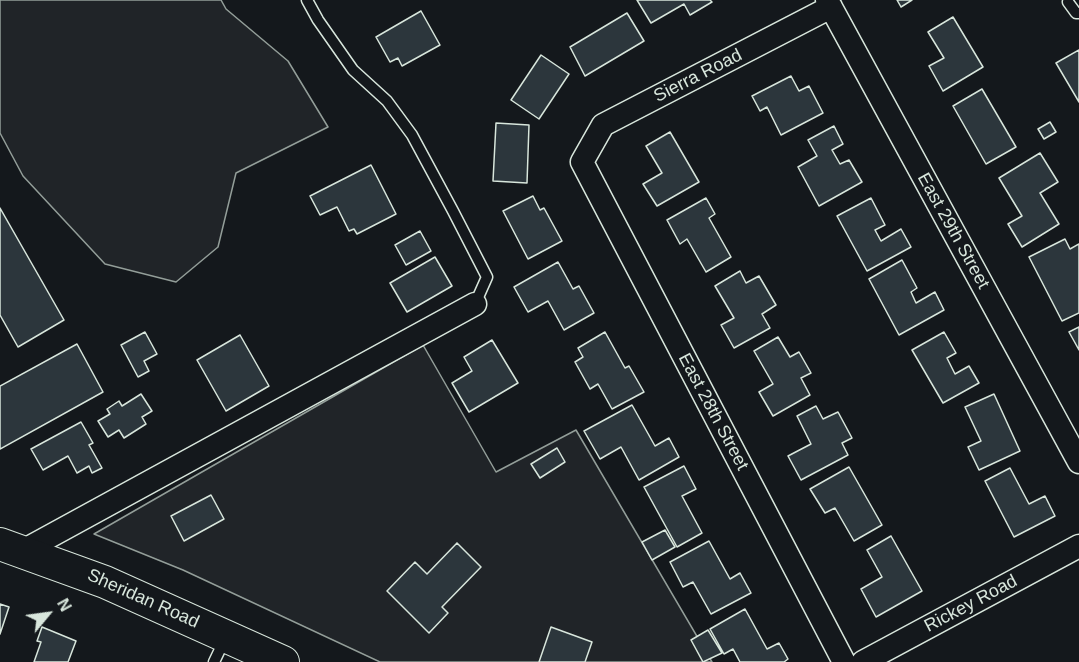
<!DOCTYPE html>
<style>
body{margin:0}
#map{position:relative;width:1079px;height:662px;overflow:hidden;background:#14181c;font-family:Arial,sans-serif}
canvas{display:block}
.north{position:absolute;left:18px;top:584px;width:60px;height:60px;-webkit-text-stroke:4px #14181c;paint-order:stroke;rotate:61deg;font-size:16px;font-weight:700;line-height:24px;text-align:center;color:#d8e6dc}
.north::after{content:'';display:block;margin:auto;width:21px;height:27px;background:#d8e6dc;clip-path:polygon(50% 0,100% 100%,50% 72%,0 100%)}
</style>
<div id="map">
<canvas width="1079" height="662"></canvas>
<div class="north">N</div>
</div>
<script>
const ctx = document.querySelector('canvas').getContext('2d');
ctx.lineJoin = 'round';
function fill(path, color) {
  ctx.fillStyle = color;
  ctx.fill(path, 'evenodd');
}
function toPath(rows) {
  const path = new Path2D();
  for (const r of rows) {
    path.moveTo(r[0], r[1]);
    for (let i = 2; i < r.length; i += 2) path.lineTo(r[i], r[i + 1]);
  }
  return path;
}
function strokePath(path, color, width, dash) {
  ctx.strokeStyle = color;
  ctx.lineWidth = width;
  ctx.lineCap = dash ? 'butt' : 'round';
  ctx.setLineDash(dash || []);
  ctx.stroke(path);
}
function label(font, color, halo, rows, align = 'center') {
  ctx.font = font + ' Arial,sans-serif';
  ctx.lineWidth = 4.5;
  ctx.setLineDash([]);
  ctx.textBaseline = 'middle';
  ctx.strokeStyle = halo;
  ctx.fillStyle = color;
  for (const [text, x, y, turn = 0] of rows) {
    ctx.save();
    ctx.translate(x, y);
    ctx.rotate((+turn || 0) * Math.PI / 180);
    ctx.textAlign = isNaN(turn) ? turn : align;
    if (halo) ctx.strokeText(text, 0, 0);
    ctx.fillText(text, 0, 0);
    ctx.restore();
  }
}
const green = toPath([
 [0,0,221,0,226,9,288,61,328,127,236,173,218,247,176,282,105,264,23,176,0,133,0,0],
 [423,345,496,472,576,430,712,662,380,662,183,570,94,534,423,345]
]);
const building = toPath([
 [637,0,710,0,712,2,690,15,684,4,651,23,637,0],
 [897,0,912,0,901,7,897,0],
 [421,11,440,45,402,66,398,58,390,62,376,37,421,11],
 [627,13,644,41,585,76,570,47,627,13],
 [953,17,983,67,943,91,929,66,944,58,928,32,953,17],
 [1079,50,1079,102,1056,63,1079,50],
 [541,55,569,74,539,119,511,100,541,55],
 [791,76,799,91,809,86,823,113,781,135,767,107,760,111,752,96,791,76],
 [982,89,1016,147,986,164,953,106,982,89],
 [1050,122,1056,132,1044,139,1038,129,1050,122],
 [496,123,529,125,527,183,493,181,496,123],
 [834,126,843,144,832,150,840,164,849,160,862,182,819,206,798,167,817,156,808,140,834,126],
 [670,132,699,182,657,206,643,184,662,173,646,146,670,132],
 [1040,153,1058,182,1040,193,1059,224,1022,247,1008,224,1022,216,999,178,1040,153],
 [371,165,396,214,357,234,354,229,349,231,337,207,320,215,310,196,371,165],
 [533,196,540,210,544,208,562,241,528,259,503,211,533,196],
 [706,198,715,214,709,218,731,257,706,272,687,239,680,244,667,220,706,198],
 [871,198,885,225,875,230,881,241,901,229,911,247,867,271,837,216,871,198],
 [0,208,64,320,18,347,0,315,0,208],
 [420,231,431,251,406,265,395,245,420,231],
 [1065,239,1070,249,1079,244,1079,313,1062,321,1029,257,1065,239],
 [435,257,452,286,407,312,390,283,435,257],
 [902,260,917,288,911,292,916,303,935,292,944,310,899,335,869,279,902,260],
 [558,262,573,289,579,286,594,313,564,330,548,301,528,312,514,287,558,262],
 [740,271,746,283,759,276,776,305,762,314,770,328,734,348,721,325,734,318,715,286,740,271],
 [1079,327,1079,350,1069,332,1079,327],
 [145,332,157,354,144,361,149,371,138,377,121,345,145,332],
 [605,332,625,368,629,366,644,392,612,409,598,384,590,389,575,362,583,357,578,348,605,332],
 [944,332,956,353,947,358,955,374,969,366,979,383,943,403,912,350,944,332],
 [240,335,269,386,226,411,197,360,240,335],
 [778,337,790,357,799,352,811,373,801,378,810,395,773,416,759,392,773,384,754,351,778,337],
 [492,340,518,383,469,412,452,383,472,371,464,357,492,340],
 [77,344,103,392,0,449,0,386,77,344],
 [141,394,152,411,142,417,146,424,124,438,119,430,108,437,98,421,110,414,107,409,119,401,122,406,141,394],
 [994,394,1020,451,979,470,968,447,981,441,965,407,994,394],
 [632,405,655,446,669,438,679,457,639,480,621,447,600,459,584,431,632,405],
 [816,406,823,419,838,412,852,438,842,443,848,455,801,480,788,456,811,444,797,416,816,406],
 [81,422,93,443,89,445,102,468,92,473,89,466,77,473,68,456,43,470,31,449,81,422],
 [557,448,565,462,540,478,531,464,557,448],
 [684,466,696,489,682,496,702,533,677,547,644,487,684,466],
 [849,467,882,525,854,541,835,508,825,513,810,489,849,467],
 [1010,468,1029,504,1045,496,1055,516,1014,537,985,481,1010,468],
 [211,495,224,519,184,541,171,516,211,495],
 [665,530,675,547,652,560,642,542,665,530],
 [891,536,922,591,876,617,861,589,882,577,867,550,891,536],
 [709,541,730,579,740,573,751,593,711,614,693,582,683,587,670,562,709,541],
 [457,543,481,567,442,607,448,613,429,633,387,591,415,562,427,574,457,543],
 [0,604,9,607,0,634,0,604],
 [745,609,767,649,779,643,788,659,784,662,740,662,733,649,724,654,710,629,745,609],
 [42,627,76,641,68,662,34,662,41,642,37,641,42,627],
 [551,627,592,642,585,662,539,662,551,627],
 [708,630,722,653,703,662,691,640,708,630]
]);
const service = toPath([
 [307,0,318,20,353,70,387,101,412,135,453,211,487,277,475,304],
 [1068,2,1076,13,1079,13],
 [214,662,225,639]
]);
const minor = toPath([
 [827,0,1079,462],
 [831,7,603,125,582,162,844,662],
 [23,551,475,304],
 [863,662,1079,546]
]);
const secondary = toPath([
 [0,544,105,582,283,662]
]);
const streetNames = [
 ["Sierra Road",698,76,-27],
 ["East 29th Street",953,231,61],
 ["East 28th Street",713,412,62],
 ["Sheridan Road",143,599,24],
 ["Rickey Road",971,604,-28]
];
fill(green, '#202428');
strokePath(green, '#939e99', 1.5);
fill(building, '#2c363c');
strokePath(building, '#d8e6dc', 1.5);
strokePath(service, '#d8e6dc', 13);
strokePath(minor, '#d8e6dc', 25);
strokePath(secondary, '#d8e6dc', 34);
strokePath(service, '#14181c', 10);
strokePath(minor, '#14181c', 22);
strokePath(secondary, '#14181c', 32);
label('18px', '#d8e6dc', '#14181c', streetNames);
</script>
